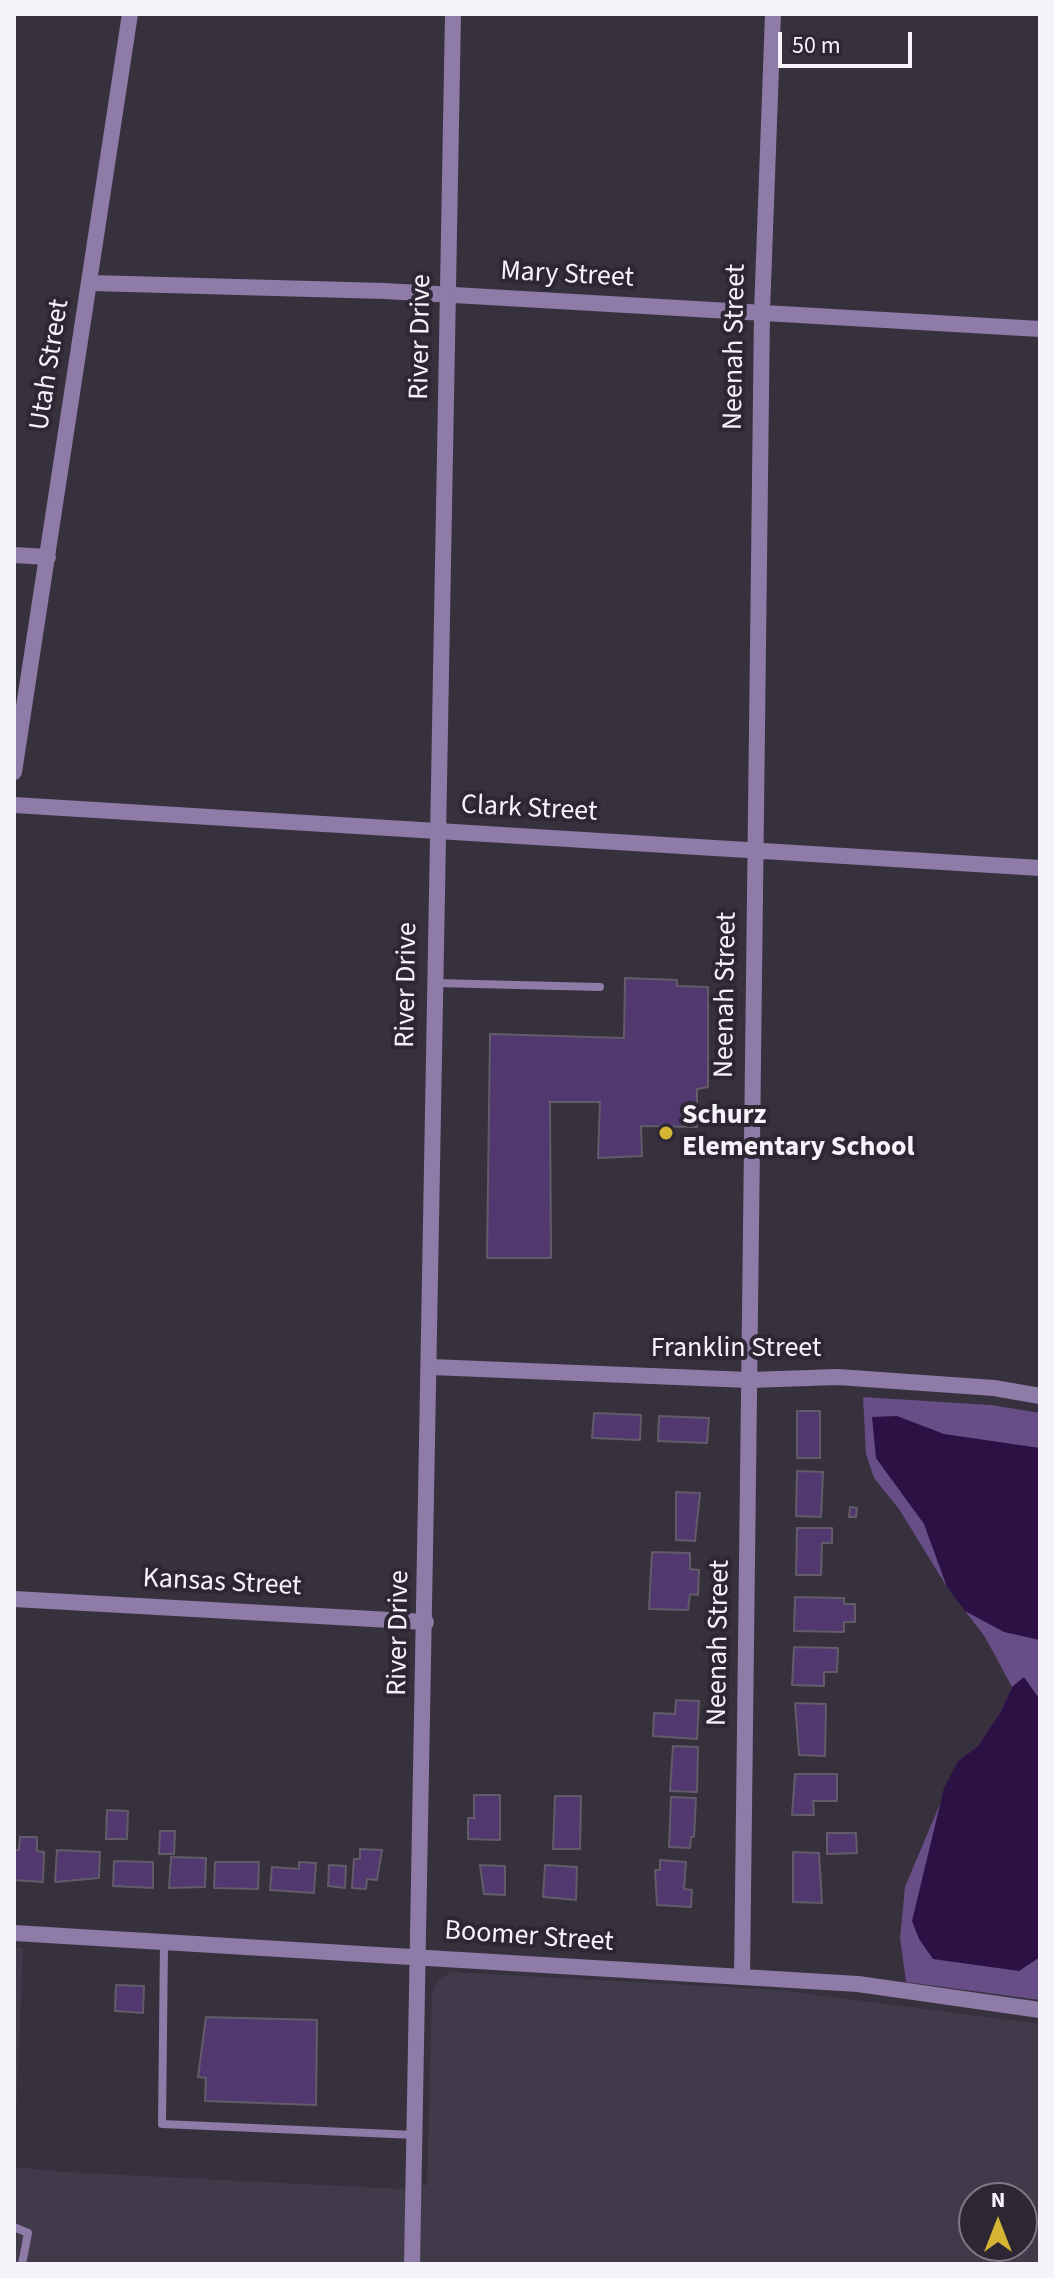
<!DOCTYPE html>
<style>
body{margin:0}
#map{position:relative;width:1054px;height:2278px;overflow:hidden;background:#36313d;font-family:"Source Sans 3",sans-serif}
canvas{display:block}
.frame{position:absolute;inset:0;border:16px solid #f6f3fa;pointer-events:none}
.north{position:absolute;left:958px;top:2182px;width:80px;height:80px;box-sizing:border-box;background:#2c2733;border:2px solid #7d7983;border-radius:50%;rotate:0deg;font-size:22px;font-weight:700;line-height:32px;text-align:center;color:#f6f3fa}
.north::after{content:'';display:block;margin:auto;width:28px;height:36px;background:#d6b534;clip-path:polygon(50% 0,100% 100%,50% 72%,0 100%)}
.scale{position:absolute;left:778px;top:32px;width:134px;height:36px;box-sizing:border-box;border:4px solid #f6f3fa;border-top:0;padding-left:10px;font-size:24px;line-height:28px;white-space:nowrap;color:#f6f3fa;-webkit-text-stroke:6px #2c2733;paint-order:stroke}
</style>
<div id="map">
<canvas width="1054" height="2278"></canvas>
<div class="frame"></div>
<div class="north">N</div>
<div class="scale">50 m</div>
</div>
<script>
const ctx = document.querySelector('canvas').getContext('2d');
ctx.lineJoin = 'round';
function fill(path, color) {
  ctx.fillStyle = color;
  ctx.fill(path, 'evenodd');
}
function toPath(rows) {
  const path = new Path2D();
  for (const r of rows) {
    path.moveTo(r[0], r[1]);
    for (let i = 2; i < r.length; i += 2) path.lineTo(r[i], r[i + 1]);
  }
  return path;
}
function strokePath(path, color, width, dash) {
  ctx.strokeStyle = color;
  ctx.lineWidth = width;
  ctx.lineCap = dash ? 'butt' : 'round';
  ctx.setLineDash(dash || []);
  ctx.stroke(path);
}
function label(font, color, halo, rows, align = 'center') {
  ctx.font = font + ' "Source Sans 3",sans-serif';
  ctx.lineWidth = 8;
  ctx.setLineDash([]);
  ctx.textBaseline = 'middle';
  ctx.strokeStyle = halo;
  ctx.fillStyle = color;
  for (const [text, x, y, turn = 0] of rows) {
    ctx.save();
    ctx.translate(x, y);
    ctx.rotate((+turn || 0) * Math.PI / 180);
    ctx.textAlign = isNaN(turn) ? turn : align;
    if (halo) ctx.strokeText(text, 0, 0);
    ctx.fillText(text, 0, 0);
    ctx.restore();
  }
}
const built = toPath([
 [14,1947,23,1948,14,2167,65,2172,402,2189,427,2185,432,1995,438,1980,451,1972,778,1990,1040,2024,1040,2264,14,2264],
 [974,2198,1022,2198,1022,2246,974,2246]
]);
const green = toPath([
 [863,1397,991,1405,1040,1413,1040,2000,906,1982,900,1938,905,1887,958,1761,978,1746,1001,1711,1012,1687,985,1637,947,1587,899,1509,874,1478,866,1454]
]);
const water = toPath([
 [897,1416,944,1434,1040,1448,1040,1640,1004,1632,965,1611,947,1587,924,1524,876,1458,872,1417],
 [1024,1677,1040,1700,1040,1957,1019,1971,933,1959,919,1939,912,1921,944,1788,958,1761,978,1746,1001,1711,1012,1687]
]);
const building = toPath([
 [625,978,677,980,677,986,708,987,708,1087,697,1089,697,1127,641,1126,642,1156,598,1158,600,1102,550,1102,551,1258,487,1258,490,1034,624,1038,625,978],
 [797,1411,820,1411,820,1458,797,1458,797,1411],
 [594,1413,641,1415,640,1440,592,1438,594,1413],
 [659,1416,709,1418,707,1443,658,1441,659,1416],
 [797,1471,823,1472,821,1517,796,1516,797,1471],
 [676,1492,700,1493,695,1541,676,1540,676,1492],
 [850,1507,857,1508,856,1517,849,1517,850,1507],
 [797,1528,832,1528,832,1543,822,1543,821,1575,796,1575,797,1528],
 [652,1552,690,1553,690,1569,699,1570,698,1595,690,1594,688,1610,649,1609,652,1552],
 [795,1597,844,1598,844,1604,855,1604,855,1622,844,1622,844,1632,794,1631,795,1597],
 [794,1647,838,1648,837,1672,824,1672,824,1686,792,1685,794,1647],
 [676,1700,699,1701,697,1739,653,1736,654,1713,675,1714,676,1700],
 [795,1703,826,1704,825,1756,799,1755,795,1703],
 [673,1746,698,1747,697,1792,670,1791,673,1746],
 [795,1774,837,1774,837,1801,813,1801,814,1815,792,1815,795,1774],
 [474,1795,500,1795,500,1840,468,1839,468,1818,474,1818,474,1795],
 [555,1796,581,1796,580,1849,553,1849,555,1796],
 [671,1797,696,1798,694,1837,691,1837,690,1848,669,1847,671,1797],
 [107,1810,128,1811,127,1839,106,1839,107,1810],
 [160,1831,175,1831,174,1854,159,1854,160,1831],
 [827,1833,856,1833,857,1853,827,1854,827,1833],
 [20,1837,37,1837,37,1851,44,1852,43,1882,14,1880,14,1850,19,1850,20,1837],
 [360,1849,382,1850,377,1880,367,1879,366,1889,352,1888,354,1859,360,1859,360,1849],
 [57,1850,100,1852,99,1878,55,1882,57,1850],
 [793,1852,819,1853,822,1903,793,1902,793,1852],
 [171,1857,206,1858,205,1887,169,1888,171,1857],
 [660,1860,686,1862,684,1889,692,1890,691,1907,657,1905,655,1870,660,1870,660,1860],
 [114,1861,153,1862,153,1888,113,1886,114,1861],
 [215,1862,259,1862,258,1889,214,1888,215,1862],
 [299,1862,316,1863,314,1893,270,1890,272,1867,299,1869,299,1862],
 [329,1865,346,1866,345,1888,328,1886,329,1865],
 [480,1865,505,1866,505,1895,484,1894,480,1865],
 [545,1865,577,1867,576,1900,543,1897,545,1865],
 [116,1985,144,1986,143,2013,115,2011,116,1985],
 [206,2017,317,2020,316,2105,205,2101,206,2078,198,2077,206,2017]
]);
const service = toPath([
 [435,983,600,987],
 [164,1942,162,2124,415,2135],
 [14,2227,28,2233,22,2264]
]);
const minor = toPath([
 [91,283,385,291,1040,329],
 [14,555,48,557],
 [14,772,130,14],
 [14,805,1040,868],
 [431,1367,749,1380,838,1377,994,1388,1040,1396],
 [14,1599,426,1622],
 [742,1977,762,312,773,14]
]);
const tertiary = toPath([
 [14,1933,858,1984,1040,2010],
 [412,2264,453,14]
]);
const markers = [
 [666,1133,8,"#d6b534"]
];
const streetNames = [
 ["Mary Street",567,276,3],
 ["River Drive",422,337,-89],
 ["Neenah Street",736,347,-89],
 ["Utah Street",51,365,-81],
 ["Clark Street",529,810,3],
 ["River Drive",408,985,-89],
 ["Neenah Street",727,995,-89],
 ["Franklin Street",736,1350],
 ["Kansas Street",222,1584,3],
 ["River Drive",400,1633,-89],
 ["Neenah Street",720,1643,-89],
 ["Boomer Street",529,1938,4]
];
const poiNames = [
 ["Schurz",682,1117],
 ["Elementary School",682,1149]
];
fill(built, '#413a4b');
fill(green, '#674e86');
fill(water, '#2c1145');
fill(building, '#51386e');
strokePath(building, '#625c69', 2);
strokePath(service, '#8e7ba7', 8);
strokePath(minor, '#8e7ba7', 16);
strokePath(tertiary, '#8e7ba7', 16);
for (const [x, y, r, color] of markers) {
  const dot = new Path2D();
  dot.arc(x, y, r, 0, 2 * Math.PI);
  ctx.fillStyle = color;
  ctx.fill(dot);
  strokePath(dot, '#2c2733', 3);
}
label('28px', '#f6f3fa', '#2c2733', streetNames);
label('bold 28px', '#f6f3fa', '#2c2733', poiNames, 'left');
</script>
